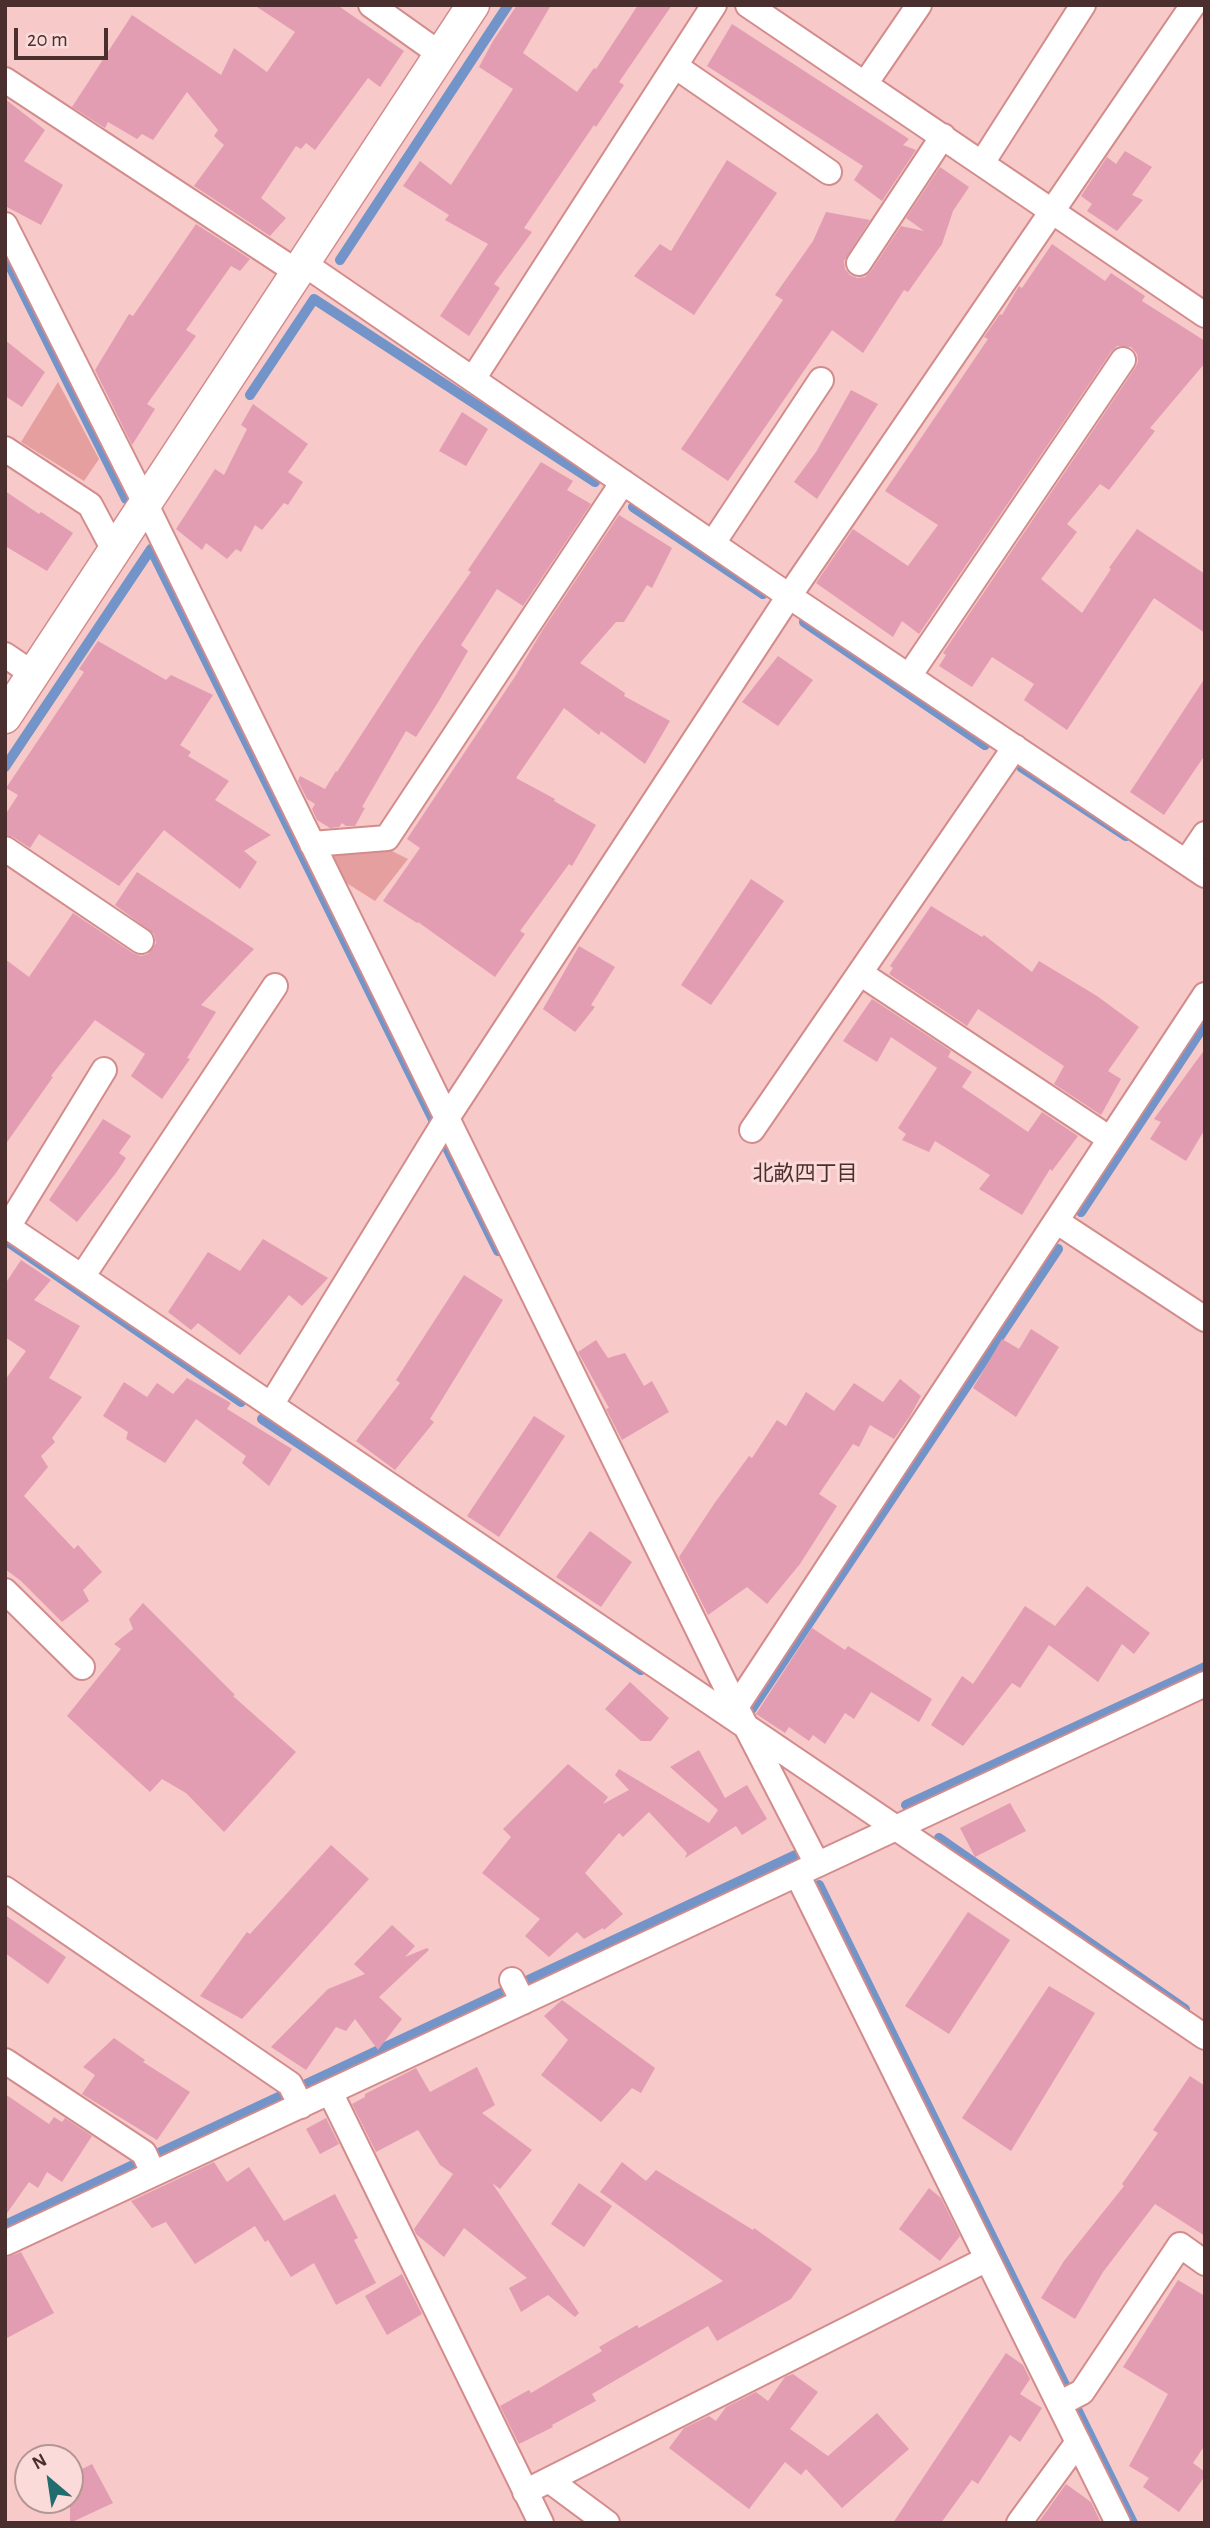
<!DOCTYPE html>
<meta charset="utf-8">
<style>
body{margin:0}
#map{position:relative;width:1210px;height:2528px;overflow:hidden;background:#f7c9c8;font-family:"Alegreya Sans",sans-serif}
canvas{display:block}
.frame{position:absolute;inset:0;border:7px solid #4b2e2e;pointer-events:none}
.north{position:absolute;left:14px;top:2444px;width:70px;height:70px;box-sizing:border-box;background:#fadbda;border:2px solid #b49695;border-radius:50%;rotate:331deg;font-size:19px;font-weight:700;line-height:28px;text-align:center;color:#4b2e2e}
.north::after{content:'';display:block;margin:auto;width:24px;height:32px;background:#206c6f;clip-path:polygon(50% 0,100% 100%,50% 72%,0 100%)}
.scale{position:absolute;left:14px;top:28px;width:94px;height:32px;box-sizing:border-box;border:4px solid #4b2e2e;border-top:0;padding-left:9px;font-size:21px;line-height:24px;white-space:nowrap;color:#4b2e2e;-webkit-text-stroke:5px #fadbda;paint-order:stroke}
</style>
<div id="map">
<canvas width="1210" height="2528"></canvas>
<div class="frame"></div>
<div class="north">N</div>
<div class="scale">20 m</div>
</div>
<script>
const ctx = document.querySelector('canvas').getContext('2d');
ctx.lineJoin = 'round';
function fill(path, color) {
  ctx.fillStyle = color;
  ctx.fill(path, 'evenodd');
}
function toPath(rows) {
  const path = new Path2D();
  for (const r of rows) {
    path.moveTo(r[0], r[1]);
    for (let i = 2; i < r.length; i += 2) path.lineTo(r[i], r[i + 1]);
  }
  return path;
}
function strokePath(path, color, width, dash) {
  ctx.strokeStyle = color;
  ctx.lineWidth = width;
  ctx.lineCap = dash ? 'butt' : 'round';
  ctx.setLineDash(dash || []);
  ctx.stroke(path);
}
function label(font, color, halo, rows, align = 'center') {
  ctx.font = font + ' "Alegreya Sans","Noto Sans JP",sans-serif';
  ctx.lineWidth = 6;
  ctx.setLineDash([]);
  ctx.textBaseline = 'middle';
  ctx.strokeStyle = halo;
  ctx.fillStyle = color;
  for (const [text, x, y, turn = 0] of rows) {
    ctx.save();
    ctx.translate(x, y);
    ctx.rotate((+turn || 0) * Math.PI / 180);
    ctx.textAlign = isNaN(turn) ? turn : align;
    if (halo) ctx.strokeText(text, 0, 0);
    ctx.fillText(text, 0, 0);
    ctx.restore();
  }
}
const green = toPath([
 [58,382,99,459,84,481,21,442],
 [382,846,408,859,375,901,337,877,330,855]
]);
const stream = toPath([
 [5,256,126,499],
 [340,260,508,5],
 [250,395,314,299,595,482],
 [633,507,763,594],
 [804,622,985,745],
 [5,767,151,549,498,1251],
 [1021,767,1126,836],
 [1081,1212,1205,1024],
 [5,1240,241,1402],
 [262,1419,641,1670],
 [749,1713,1058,1249],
 [906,1805,1205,1667],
 [939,1838,1185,2009],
 [819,1885,1133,2523],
 [5,2225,804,1851]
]);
const building = toPath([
 [254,5,337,5,404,51,380,87,368,78,315,150,306,143,301,149,296,146,261,198,286,218,270,236,194,186,224,145,214,136,218,130,187,92,153,140,142,134,137,139,108,122,105,128,72,107,132,15,221,75,234,48,267,72,295,32],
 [517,5,551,5,523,53,577,92,594,68,596,69,638,5,672,5,619,82,624,85,596,127,594,125,524,228,532,232,494,284,500,288,469,336,440,316,488,244,445,220,449,215,403,186,420,161,451,185,513,89,479,67,493,41],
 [732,24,909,139,903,145,916,150,882,201,854,180,863,166,707,66],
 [5,99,45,130,24,161,63,185,41,225,5,206],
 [1125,151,1152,167,1132,195,1143,200,1117,231,1087,211,1092,204,1081,196,1107,157,1116,164],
 [727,160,777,193,694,315,634,276,660,244,671,251],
 [940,167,969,187,953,211,942,244,908,292,904,290,863,353,832,330,728,481,681,449,783,300,775,295,813,241,826,212,870,220,844,261,845,269,850,275,857,278,865,277,871,271,901,226,924,231,906,218],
 [196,224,250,259,240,271,231,266,186,330,196,336,147,404,155,409,132,445,95,370,129,314,133,316],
 [1052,244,1105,281,1111,273,1145,296,1142,301,1205,341,1205,363,1150,428,1155,431,1109,490,1100,484,1067,524,1077,532,1041,579,1082,613,1111,569,1109,568,1137,529,1205,574,1205,633,1154,598,1067,730,1024,700,1034,684,992,657,972,687,939,666,946,655,943,653,1135,368,1138,362,1137,354,1131,347,1117,346,1111,352,919,634,902,621,893,637,816,583,853,529,908,566,938,525,885,491,988,339,984,337,1000,314,1002,315,1019,286,1022,288],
 [5,340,45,372,22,407,5,396],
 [851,390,878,404,817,499,794,482,816,452],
 [253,404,308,444,288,472,303,482,288,505,284,503,262,530,255,525,241,552,236,549,227,559,206,543,202,550,176,529,215,469,224,475,247,429,241,425],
 [462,412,488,429,466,466,439,451],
 [541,462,573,481,567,490,591,504,523,606,497,589,461,645,468,651,437,704,416,737,406,731,362,807,365,808,355,826,346,826,342,823,339,827,330,828,317,820,312,809,315,804,307,799,298,781,300,776,325,789,336,771,337,772,417,649,471,572,468,570],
 [5,491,39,514,41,512,73,533,47,571,5,546],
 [619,515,672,548,652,588,647,585,624,622,616,622,580,663,625,693,624,696,670,721,645,764,601,731,599,735,564,708,516,778,555,799,554,801,596,825,572,866,569,864,520,931,525,934,495,977,418,922,417,923,383,901,420,848,407,839,516,675,542,631],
 [98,641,166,680,171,675,213,695,180,745,191,752,188,756,229,781,215,800,271,835,244,851,257,862,240,889,164,830,119,886,39,834,30,848,13,837,5,834,5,815,18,795,6,788,84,672,79,669],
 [778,656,813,680,778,726,742,702],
 [1205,678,1205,755,1164,815,1130,792],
 [137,872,254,949,201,1005,216,1012,187,1058,190,1059,162,1099,131,1076,145,1054,95,1020,51,1076,53,1077,5,1145,5,959,29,977,73,913,133,953,141,956,148,954,156,943,154,934,115,905],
 [751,879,784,901,711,1005,681,985],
 [931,906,982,937,984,935,1032,972,1039,961,1097,996,1139,1027,1108,1071,1121,1079,1101,1115,1054,1084,1064,1066,978,1009,967,1026,889,974,893,968,890,966],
 [579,946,615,967,591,1005,595,1007,575,1032,543,1009],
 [872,999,951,1051,948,1057,972,1072,962,1087,1028,1132,1042,1112,1078,1136,1052,1171,1050,1169,1022,1215,979,1189,990,1175,935,1141,929,1152,902,1140,906,1134,898,1128,937,1068,891,1037,877,1062,843,1041],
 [1205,1049,1205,1129,1186,1161,1150,1139,1161,1122,1154,1119],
 [103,1119,131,1136,119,1153,126,1158,116,1173,77,1222,49,1200],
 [263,1239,328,1278,302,1306,289,1295,240,1355,198,1323,191,1330,168,1312,208,1252,240,1271],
 [21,1260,51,1280,34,1300,80,1326,49,1378,82,1397,52,1438,55,1442,41,1456,48,1467,24,1496,74,1549,78,1545,102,1572,83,1590,89,1601,62,1622,21,1581,5,1569,5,1380,26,1351,5,1337,5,1284],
 [464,1275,503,1300,430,1419,434,1422,395,1470,356,1441,400,1383,396,1380],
 [1031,1329,1059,1347,1016,1417,973,1388,1002,1339,1019,1349],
 [596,1340,608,1358,625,1353,644,1386,652,1381,669,1412,622,1440,606,1409,609,1408,578,1352],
 [187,1378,231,1403,227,1409,292,1449,269,1486,242,1463,246,1456,196,1419,165,1463,126,1439,128,1432,103,1416,124,1382,147,1397,157,1383,173,1394],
 [900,1379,921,1396,910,1416,894,1439,870,1425,859,1447,853,1444,819,1494,837,1506,800,1564,767,1604,747,1587,708,1615,679,1557,714,1504,749,1456,752,1458,777,1420,786,1426,806,1392,834,1411,854,1383,883,1402],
 [534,1416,565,1436,499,1537,467,1516],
 [590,1531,632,1562,601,1607,556,1577],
 [1087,1586,1150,1633,1134,1654,1122,1644,1098,1682,1049,1645,1020,1688,1012,1683,963,1746,931,1725,962,1676,973,1684,1025,1606,1055,1626],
 [143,1603,235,1695,233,1696,296,1752,224,1832,186,1793,162,1779,150,1792,67,1716,121,1649,114,1644,133,1629,129,1619],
 [812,1628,845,1650,848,1646,932,1699,919,1722,871,1692,854,1719,845,1713,825,1744,813,1735,809,1741,789,1727,785,1733,756,1714],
 [630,1682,669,1718,651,1741,641,1741,605,1709],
 [699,1750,725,1798,747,1785,767,1819,742,1835,736,1826,685,1858,687,1853,649,1812,623,1837,619,1833,585,1873,623,1914,604,1930,603,1928,584,1939,577,1932,549,1957,525,1936,540,1919,482,1873,511,1837,503,1829,568,1764,608,1797,603,1804,629,1790,615,1775,619,1769,709,1823,718,1810,670,1767],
 [1010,1803,1026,1831,975,1857,960,1828],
 [331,1845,369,1879,242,2019,200,1996,247,1932,250,1934],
 [968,1912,1010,1940,949,2034,905,2006],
 [5,1915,66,1957,48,1984,5,1953],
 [392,1925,415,1946,405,1957,427,1948,429,1950,379,1997,402,2019,378,2050,355,2019,346,2031,336,2027,306,2070,271,2047,328,1989,365,1974,354,1964],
 [1049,1986,1095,2013,1011,2151,962,2118],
 [562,2000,655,2068,641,2093,632,2088,601,2122,541,2075,568,2040,544,2016],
 [114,2038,145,2060,143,2062,190,2092,157,2140,82,2094,95,2075,83,2067],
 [477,2067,495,2105,482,2113,532,2150,500,2189,492,2183,579,2313,575,2317,548,2295,521,2312,509,2288,527,2278,464,2228,444,2257,416,2234,414,2229,453,2174,440,2165,418,2130,376,2152,352,2104,365,2097,365,2094,416,2068,430,2092],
 [1190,2076,1205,2086,1205,2236,1155,2204,1103,2272,1075,2319,1041,2298,1064,2261,1124,2186,1122,2184,1158,2133,1153,2130],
 [5,2094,49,2124,54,2117,62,2122,65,2118,92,2136,62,2182,47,2172,38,2188,29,2182,5,2216],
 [326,2118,339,2144,320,2154,306,2129],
 [214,2162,227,2182,249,2167,284,2221,335,2194,358,2238,354,2240,376,2283,336,2305,314,2263,291,2277,268,2240,265,2242,255,2226,195,2264,166,2222,152,2228,131,2201],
 [622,2162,646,2181,656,2170,753,2230,754,2228,812,2269,791,2299,717,2341,708,2326,592,2394,596,2401,552,2425,553,2427,519,2444,500,2406,529,2390,531,2393,602,2351,599,2347,637,2325,639,2328,723,2281,600,2192],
 [579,2183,612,2206,584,2247,551,2224],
 [929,2188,941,2198,960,2236,940,2261,899,2229],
 [21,2252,54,2313,5,2339,5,2258],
 [402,2274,422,2314,387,2335,365,2296],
 [1178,2280,1205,2296,1205,2445,1193,2463,1205,2472,1205,2476,1179,2512,1143,2487,1149,2478,1129,2466,1168,2394,1123,2367],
 [1006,2353,1023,2365,1030,2379,1020,2394,1042,2408,1020,2442,1010,2435,978,2484,972,2480,941,2523,893,2523],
 [793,2374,818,2392,790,2429,828,2456,877,2413,909,2449,842,2508,806,2469,801,2475,785,2462,749,2509,669,2448,684,2428,709,2416,716,2421,726,2407,756,2392,768,2401,785,2377],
 [92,2464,113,2503,70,2523,70,2475],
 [1066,2484,1091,2502,1101,2523,1038,2523]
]);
const minor = toPath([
 [371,5,440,54],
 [748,5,1205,315],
 [675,66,829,172],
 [5,80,297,272],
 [865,84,919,5],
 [982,163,1083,5],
 [5,225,145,503,736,1707,817,1864],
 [303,263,789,596,1205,875],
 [859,263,943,136],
 [473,379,714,5],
 [5,449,90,505,114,550],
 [713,543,821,380],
 [5,655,33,674],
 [909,676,1123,360],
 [312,844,387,838,623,482],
 [5,849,141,941],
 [1186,862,1205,834],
 [860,973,1110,1139],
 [752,1130,1015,747],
 [1056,1221,1205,1319],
 [5,1225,1205,2037],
 [8,1227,104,1070],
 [82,1277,275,986],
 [271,1405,447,1118,789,596,1193,5],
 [5,1591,82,1667],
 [736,1707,1205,995],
 [797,1874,1118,2523],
 [5,1889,290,2084,301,2106],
 [512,1980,523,2002],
 [5,2061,144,2153,153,2173],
 [330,2092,541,2523],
 [5,2243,1205,1684],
 [1059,2404,1082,2392,1180,2245,1205,2263],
 [549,2480,607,2523],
 [525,2492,987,2259],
 [1019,2523,1078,2442]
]);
const tertiary = toPath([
 [5,717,473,5]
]);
const neighbourhoodNames = [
 ["北畝四丁目",805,1174]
];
fill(green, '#e69f9f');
strokePath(stream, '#7394c8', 10);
fill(building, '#e29db2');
strokePath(minor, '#d38c8c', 28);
strokePath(tertiary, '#d38c8c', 35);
strokePath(minor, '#fff', 24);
strokePath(tertiary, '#fff', 32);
label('21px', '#4b2e2e', '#fadbda', neighbourhoodNames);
</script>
